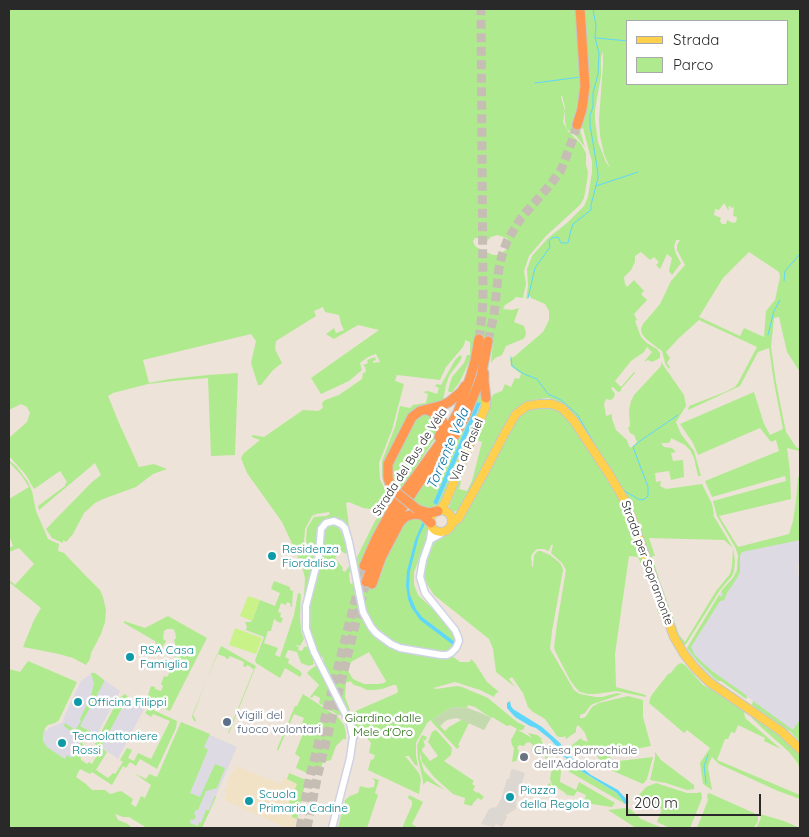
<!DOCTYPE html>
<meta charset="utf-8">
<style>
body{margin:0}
#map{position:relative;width:809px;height:837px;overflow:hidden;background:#ede3d8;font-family:Quicksand,sans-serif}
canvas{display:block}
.frame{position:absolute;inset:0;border:10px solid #292929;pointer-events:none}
.legend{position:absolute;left:626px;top:20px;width:162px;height:65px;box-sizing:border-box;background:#fff;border:1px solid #a9a9a9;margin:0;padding:6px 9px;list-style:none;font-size:15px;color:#292929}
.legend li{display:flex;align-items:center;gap:10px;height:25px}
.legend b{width:25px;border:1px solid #a9a9a9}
.scale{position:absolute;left:626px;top:794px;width:135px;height:22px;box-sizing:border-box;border:2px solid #292929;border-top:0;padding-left:6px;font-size:15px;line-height:18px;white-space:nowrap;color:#292929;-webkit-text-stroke:4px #fff;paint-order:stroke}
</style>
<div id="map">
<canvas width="809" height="837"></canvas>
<div class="frame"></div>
<ul class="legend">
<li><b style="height:6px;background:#ffd04b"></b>Strada</li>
<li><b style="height:14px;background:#b0ea8e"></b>Parco</li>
</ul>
<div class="scale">200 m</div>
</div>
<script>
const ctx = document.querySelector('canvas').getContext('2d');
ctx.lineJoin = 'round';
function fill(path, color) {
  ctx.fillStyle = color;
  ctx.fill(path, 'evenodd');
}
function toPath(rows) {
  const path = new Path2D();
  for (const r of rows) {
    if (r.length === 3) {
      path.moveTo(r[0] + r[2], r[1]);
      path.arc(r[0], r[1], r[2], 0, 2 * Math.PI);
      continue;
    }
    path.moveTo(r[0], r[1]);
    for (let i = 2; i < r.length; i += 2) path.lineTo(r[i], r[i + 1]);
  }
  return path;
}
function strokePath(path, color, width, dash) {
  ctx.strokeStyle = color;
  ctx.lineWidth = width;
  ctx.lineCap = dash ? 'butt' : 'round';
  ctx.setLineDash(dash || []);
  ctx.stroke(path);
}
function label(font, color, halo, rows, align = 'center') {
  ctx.font = font + ' Quicksand,sans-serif';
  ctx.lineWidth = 5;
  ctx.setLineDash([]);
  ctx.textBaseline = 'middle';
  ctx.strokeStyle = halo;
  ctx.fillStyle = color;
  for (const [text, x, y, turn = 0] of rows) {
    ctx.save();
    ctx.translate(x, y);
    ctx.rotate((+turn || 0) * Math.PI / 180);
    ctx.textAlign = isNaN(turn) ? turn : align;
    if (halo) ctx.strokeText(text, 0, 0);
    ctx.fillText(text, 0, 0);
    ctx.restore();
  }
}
const industrial = toPath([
 [800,537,800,554,798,566,800,599,800,742,791,732,752,705,753,701,748,697,746,699,721,681,718,681,716,683,700,667,686,650,722,590,735,575,737,570,738,555,739,551],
 [93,672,120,691,93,742,86,738,70,763,47,747,44,743,43,736,45,730,47,731,49,728,63,722,64,717,81,681],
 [128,697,145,707,118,759,101,747],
 [181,722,237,747,202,828,146,805]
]);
const education = toPath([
 [236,766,281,784,284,777,287,778,289,773,306,780,295,823,296,828,287,828,224,800,227,793,224,792,226,788,227,788,228,785,227,784,233,771,234,771]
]);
const green = toPath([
 [9,9,577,9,582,89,575,128,578,132,583,117,583,9,800,9,800,372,787,352,779,317,774,318,771,347,776,382,786,432,796,447,800,449,800,451,787,448,790,471,791,499,719,516,738,547,789,534,793,521,796,501,798,478,800,474,800,540,742,552,740,556,740,572,737,578,727,593,724,600,722,601,720,601,691,647,695,655,703,663,712,671,746,695,747,697,746,699,721,681,718,681,714,678,698,662,687,648,719,595,721,597,723,594,721,592,722,590,733,578,737,570,738,555,735,547,717,516,713,501,786,481,785,476,712,497,705,481,779,451,776,440,771,442,760,428,698,455,693,443,680,424,754,392,764,424,770,435,783,429,774,383,769,348,758,352,740,386,688,410,689,406,725,392,735,387,738,383,757,347,699,320,679,338,666,352,670,358,667,363,670,367,669,369,665,363,662,351,646,339,642,334,641,329,643,324,660,304,671,281,685,265,677,250,677,245,680,240,676,240,674,247,676,254,681,263,672,275,669,271,672,258,667,254,660,269,656,265,659,262,654,257,650,260,641,252,635,256,635,262,631,270,624,277,625,284,627,287,634,280,644,291,641,294,647,300,634,314,637,320,635,321,641,337,647,343,657,349,660,353,660,358,652,362,648,360,644,362,652,352,647,347,644,352,631,361,615,381,621,387,634,372,635,373,621,389,621,391,618,392,613,387,611,388,615,394,614,397,611,400,606,399,604,404,606,416,612,414,612,419,616,430,627,440,629,446,631,448,637,442,634,435,630,433,628,428,630,426,629,410,631,401,634,395,661,366,661,362,684,395,686,406,676,422,681,434,694,451,701,476,698,476,694,458,690,450,685,445,671,438,670,442,668,443,661,443,664,447,672,448,676,452,671,453,673,461,683,460,684,477,671,480,669,471,655,473,656,482,661,481,660,486,666,489,702,484,712,504,714,514,713,515,733,548,735,561,734,571,732,576,720,590,686,644,682,646,676,636,635,517,566,408,556,400,548,398,532,400,515,410,510,417,494,448,458,511,452,512,449,507,460,480,461,482,459,489,467,491,472,481,482,442,477,440,489,409,490,400,494,394,502,391,505,384,511,387,515,378,519,379,521,374,511,366,510,359,515,356,543,332,549,320,549,311,545,304,531,298,530,296,526,299,528,286,527,269,532,256,548,238,567,223,584,206,588,197,592,172,592,161,589,151,583,128,580,130,585,147,576,136,567,129,565,122,565,108,562,95,561,97,565,111,563,122,568,131,581,144,586,153,586,165,588,172,587,181,584,198,580,205,546,236,529,256,524,271,526,284,523,298,516,297,513,300,505,305,503,309,512,310,519,308,514,322,524,326,526,333,525,337,523,339,506,346,502,355,495,358,491,363,493,341,485,340,477,377,470,395,458,420,472,385,478,365,481,340,474,339,471,357,464,373,459,383,452,392,449,392,448,391,450,383,452,377,464,363,467,355,470,355,470,342,465,340,465,342,463,347,446,367,440,380,397,375,395,381,404,384,392,430,379,463,380,479,387,494,387,498,380,507,371,509,363,508,349,502,346,503,350,534,348,525,343,520,334,517,325,519,322,521,318,529,317,551,315,551,309,549,307,545,306,540,307,528,314,517,326,516,330,514,329,512,316,514,312,516,305,529,304,542,305,547,310,553,309,554,316,557,303,612,305,578,301,563,282,522,247,473,241,458,244,453,260,440,252,437,252,435,264,437,303,410,318,411,323,408,322,403,325,400,339,395,362,379,363,373,366,372,365,367,363,365,368,363,367,360,375,357,376,360,373,361,373,363,380,362,376,354,368,357,360,363,362,370,349,381,321,394,311,378,379,330,358,325,334,339,326,334,334,328,336,333,344,330,341,324,340,319,339,315,325,312,323,307,314,311,316,316,276,341,275,349,282,363,273,370,261,385,258,385,251,363,256,341,251,334,143,360,149,383,170,379,208,375,238,373,235,455,211,456,208,378,173,381,148,384,113,393,108,396,119,423,139,467,154,464,167,469,153,474,136,487,103,499,95,503,84,513,73,534,66,542,63,540,63,543,52,538,46,529,92,482,101,475,95,463,39,510,38,506,65,486,65,484,67,482,60,471,34,489,26,475,9,456,10,437,27,422,30,413,27,407,21,404,9,410],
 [628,21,788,21,788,84,628,84],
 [603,51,603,65,599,119,600,136,604,154,610,168,606,162,598,142,595,120,595,110,601,76,601,58],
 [724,203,728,210,729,209,728,207,730,206,731,208,734,207,733,216,737,217,736,222,733,223,727,220,726,224,722,224,720,221,721,218,714,215,715,209,719,210],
 [497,235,507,238,509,245,506,250,498,255,493,255,476,247,474,244,473,241,475,238,477,238,487,241,491,237],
 [749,252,779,272,780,277,775,300,766,311,764,337,744,328,740,336,699,317,723,278],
 [649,538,724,540,733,548,732,566,730,574,716,591,685,642,679,635,658,576,652,556,655,556],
 [460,355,462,357,460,361,449,376,446,385,443,400,441,403,418,408,412,411,387,459,395,496,377,526,359,564,368,568,377,580,381,575,385,562,386,555,403,521,419,516,427,523,430,532,414,572,414,585,418,595,437,613,452,632,455,638,455,642,450,649,447,651,440,652,398,644,388,638,376,628,369,618,365,609,355,561,374,523,390,496,382,476,382,461,395,427,400,406,410,408,413,405,426,403,428,394,423,392,428,391,437,394,439,388,435,386,437,384,441,385,455,360],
 [481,387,484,404,440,506,425,510,411,500,466,422,475,405],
 [477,402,481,404,437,505,433,503],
 [538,407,553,409,560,411,564,414,572,424,603,469,607,477,607,481,615,488,629,516,634,531,646,564,660,607,663,616,664,624,657,610,660,606,638,557,629,556,615,654,616,687,646,695,646,697,616,691,596,694,588,694,580,692,575,687,570,680,555,651,554,647,557,624,566,570,562,563,551,553,553,545,551,545,549,551,544,549,537,549,533,553,531,556,532,567,533,567,534,555,538,551,541,551,550,555,560,563,562,567,563,570,552,631,550,649,574,690,580,694,596,697,602,697,617,693,622,694,593,704,590,706,585,713,580,715,580,718,584,718,586,716,592,707,599,703,628,696,643,700,643,717,651,746,610,754,611,762,653,757,647,779,643,784,606,768,609,766,608,763,603,763,600,761,598,757,594,755,590,747,579,752,577,750,578,752,571,750,571,746,581,738,582,740,588,742,585,733,580,727,578,725,576,728,576,732,566,739,565,736,563,737,559,737,557,736,545,719,533,712,528,707,523,693,512,677,509,679,515,687,496,672,493,649,489,639,434,595,427,584,424,576,425,566,434,541,439,537,451,533,458,523,485,478,510,429,511,428,513,424,513,423,517,416,525,411],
 [427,412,440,422,438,434,400,491,395,487,392,477,392,465,416,416],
 [9,460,17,467,28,482,32,491,36,511,48,539,59,544,58,551,64,553,84,574,100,590,103,597,106,610,105,622,101,634,91,653,90,659,86,665,73,658,59,654,23,647,34,620,41,608,9,582,9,581,12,582,15,585,34,564,19,548,9,552,9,548,13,546,9,535,9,499,29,487,22,476,9,462],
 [328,526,336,526,338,527,344,536,347,552,346,554,340,550,335,558,343,568,342,570,345,572,350,565,352,573,349,572,350,583,352,584,353,581,354,582,357,597,379,639,389,645,452,656,460,662,470,662,471,659,475,663,487,682,499,692,496,693,494,697,480,690,455,682,433,688,436,689,457,686,462,687,488,698,517,722,525,726,523,730,518,730,532,738,528,733,537,735,541,738,542,739,541,741,547,747,550,752,547,759,545,758,545,756,531,751,533,745,529,742,526,743,524,746,519,745,517,749,519,750,518,753,519,754,516,761,512,762,514,748,512,745,511,740,517,729,510,725,507,726,492,717,491,718,475,707,468,705,467,708,465,707,464,708,457,707,450,708,433,719,449,719,444,722,440,726,445,731,449,727,463,719,469,723,458,745,460,746,457,749,431,721,432,719,427,723,416,743,416,756,418,766,415,765,409,756,405,756,419,773,421,779,419,794,368,770,371,759,373,760,375,755,369,753,371,743,357,726,358,739,356,739,353,721,356,719,354,715,352,717,351,713,397,693,398,690,396,685,393,685,382,689,374,690,367,690,361,687,354,685,350,681,346,683,345,697,350,710,349,712,324,664,323,657,321,657,315,644,313,644,310,635,308,613,324,532],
 [369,652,386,681,384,683,379,684,364,684,353,679,348,671,351,662],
 [274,581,290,587,290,590,293,591,292,607,290,606,291,604,287,602,286,605,281,603,278,612,281,613,280,617,283,618,281,623,276,621,276,620,274,619,271,631,268,631,264,643,278,648,275,655,280,657,294,615,298,593,301,594,300,617,301,630,304,639,300,646,297,645,296,646,299,647,298,650,302,651,304,647,306,647,307,646,315,660,313,661,314,664,309,666,301,663,297,652,288,650,285,657,289,659,288,663,300,671,302,674,300,677,285,668,280,678,256,663,255,660,264,637,246,630,247,627,245,622,250,622,252,621,260,600,275,606,280,593,271,589],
 [168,616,207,638,170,711,146,701,151,686,155,687,155,689,161,691,163,686,161,684,164,676,167,677,170,672,167,668,174,660,177,651,174,640,176,638,175,632,173,629,167,629,164,631,163,639,166,641,160,651,155,641,124,623,124,621,145,628],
 [221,646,256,666,229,733,228,733,254,669,251,668,251,667,247,665,246,667,243,666,244,662,230,656,228,659,225,658,226,657,217,654,193,715,196,720,195,722,192,717,193,713],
 [28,661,77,682,59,720,55,723,48,725,45,728,43,736,43,741,47,747,65,759,67,755,71,758,82,739,64,726,65,723,75,730,81,721,80,719,91,696,94,683,91,673,95,673,104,680,104,682,80,726,97,735,93,742,86,738,82,744,84,745,79,756,81,758,81,760,87,764,89,762,92,764,101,748,95,744,119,698,125,694,128,697,101,747,107,752,96,770,108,778,113,773,115,774,123,762,120,760,127,748,132,750,128,758,134,761,138,753,151,759,170,721,153,714,151,717,145,713,149,708,177,721,176,728,157,769,140,759,136,766,130,762,126,768,123,766,112,785,92,772,90,774,80,769,76,777,86,784,92,790,105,790,110,794,121,791,133,799,131,804,136,807,141,796,145,798,151,785,134,773,146,779,149,774,157,777,181,722,210,734,204,747,208,750,190,793,200,797,215,764,225,768,217,788,206,791,198,810,196,810,194,814,196,816,194,820,191,819,190,823,198,826,199,822,201,823,206,810,209,810,215,796,216,797,202,828,147,828,129,817,123,817,115,814,118,820,128,824,132,828,9,828,9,669,20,672],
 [681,663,685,665,703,685,735,703,744,711,745,718,781,749,764,741,765,738,738,725,735,733,731,732,728,739,725,739,717,760,800,795,800,799,778,791,719,764,712,757,709,763,708,768,712,790,703,784,700,763,710,748,687,730,684,733,649,703,651,696,657,688,669,673,670,674,677,665],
 [315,666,320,667,342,713,341,715,338,715,319,703,320,698,314,695,312,698,310,697,319,685,307,673,311,669],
 [303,694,338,717,344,725,346,733,346,739,343,739,336,746,331,760,323,762,320,771,322,775,309,774,296,768,300,757,295,754,304,731,300,728,304,718,294,714,278,751,277,749,295,706,297,706],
 [753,701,793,730,800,720,800,742,791,732,752,705],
 [752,716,778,732,800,752,800,769,797,762,789,752,762,728,752,718],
 [435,730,437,731,452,748,451,755,444,761,474,781,472,784,475,786,473,790,477,793,478,792,484,797,481,800,478,798,473,803,472,806,464,804,465,798,453,794,434,777,422,762,420,752,420,758,424,771,436,783,445,790,427,781,423,785,423,781,418,759,417,745,422,735,427,737,425,741,423,739,425,746,422,749,422,751,430,761,438,756,428,742,432,732],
 [655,752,661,760,694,785,694,789,687,790,666,783,650,780,655,758],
 [567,759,587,775,617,793,625,804,561,767],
 [556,767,561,771,560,782,576,790,579,782,615,803,612,807,592,804,584,801,586,795,577,791,574,796,567,795,564,792,556,787,558,790,555,789,549,789,547,785,550,783,551,786,555,787,552,785,550,779,551,772],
 [289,773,306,780,297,819,292,817,292,812,287,808,297,784,287,779],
 [372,778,379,780,375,793,378,795,367,828,338,828,345,800,350,796,358,793,360,786,368,788,374,787,375,781],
 [656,783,687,793,697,793,701,792,702,798,690,828,670,828,657,822,662,809,647,802,648,799,639,795,646,787],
 [709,793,756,814,758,816,758,821,754,828,697,828,708,800,707,795],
 [409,795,423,802,412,824,418,828,402,828,412,805,412,801,408,798],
 [625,808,630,809,641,819,662,828,636,828,608,810],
 [760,814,784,821,800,828,756,828,761,818]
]);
const cemetery = toPath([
 [457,707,464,708,465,707,481,713,491,718,484,730,457,718,446,720,440,726,433,719,450,708]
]);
const pitch = toPath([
 [248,596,260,600,252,621,240,616],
 [235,628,262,638,256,654,229,645]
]);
const plaza = toPath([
 [513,769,525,773,516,803,516,809,506,815,507,817,502,827,496,824,494,827,481,824,489,809,494,807,496,808,501,799,507,779,509,779,511,770]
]);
const water = toPath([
 [477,402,481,403,437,505,433,503],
 [424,519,426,522,419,536,410,571,409,586,410,595,416,609,422,617,455,642,453,645,420,620,411,607,408,599,406,585,407,571,415,540],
 [510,701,511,706,513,709,542,727,560,743,575,762,591,775,618,790,629,802,625,804,617,793,581,771,561,754,557,747,550,739,536,728,530,726,515,717,507,708,507,703]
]);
const stream = toPath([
 [596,38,628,41],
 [535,83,581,77],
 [596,186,638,172],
 [784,281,785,271,800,254],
 [528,298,535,268,550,247,549,241,552,238,558,237,561,243,568,243,571,230,573,224,591,210,591,205,598,178,598,173,590,125,590,115,593,107,593,93,598,74,599,53,595,38,596,26,593,9],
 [768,335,774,311,780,300],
 [511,357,512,366,524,374,537,379,548,394,561,400,577,414,608,467],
 [623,490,640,500,645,499,648,496,648,487,633,447,640,441,678,415],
 [635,516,640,529],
 [641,531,648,553],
 [706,783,704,766,708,755]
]);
const highwayTunnel = toPath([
 [479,339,481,324,483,300,481,9],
 [488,341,494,315,499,268,502,255,507,241,521,218,550,185,561,170,572,141,577,125],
 [300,828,310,776,364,566],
 [307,828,318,774,366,582]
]);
const minor = toPath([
 [430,540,444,532],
 [332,828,350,758,353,737,350,723,314,652,306,629,306,606,319,555,321,529,326,523,334,521,341,524,345,528,349,542,363,612,371,627,376,633,391,644,400,648,441,655,447,655,451,653,456,648,459,641,458,637,455,630,425,593,420,577,423,560,430,540,432,526]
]);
const major = toPath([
 [440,510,446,501,473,436,486,406,486,398],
 [441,521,11],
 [452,523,458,519,485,471,506,431,516,414,527,406,539,404,552,404,562,408,574,421,609,474,625,501,633,521,674,637,684,654,695,668,709,682,781,731,800,749]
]);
const highway = toPath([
 [577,125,582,109,585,86,580,9],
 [484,373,484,382,486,398],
 [427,410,435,413,443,422,443,429,439,437],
 [397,493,392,489,388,478,388,464,412,417,420,411,443,405,449,402,461,392,465,386],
 [419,510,429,513,438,511],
 [418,511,431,523],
 [364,566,376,539,393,508,443,439,458,412,471,375,475,361,479,339],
 [366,582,382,540,391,525,418,484,452,440,465,417,481,377,488,341],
 [372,584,381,558,400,522,405,517,410,515,415,514,422,515]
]);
const highwayBridge = toPath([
 [397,493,417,509]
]);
const markers = [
 [272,556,5,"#0f9aa8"],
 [130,657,5,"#0f9aa8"],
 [78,702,5,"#0f9aa8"],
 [227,722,5,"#5c6f8a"],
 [62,743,5,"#0f9aa8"],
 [524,757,5,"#6b7280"],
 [510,797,5,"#0f9aa8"],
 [249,801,5,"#0f9aa8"]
];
const streetNames = [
 ["Via al Pasiel",467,450,-67],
 ["Strada del Bus de Véla",410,462,-57],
 ["Strada per Sopramonte",647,563,70]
];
const cultureNames = [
 ["Residenza",282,549],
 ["Fiordaliso",282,563],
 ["RSA Casa",140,650],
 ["Famiglia",140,664],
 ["Officina Filippi",88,702],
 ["Tecnolattoniere",72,736],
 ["Rossi",72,750],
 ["Piazza",520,790],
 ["della Regola",520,804],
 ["Scuola",259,794],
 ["Primaria Cadine",259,808]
];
const serviceNames = [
 ["Vigili del",237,715],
 ["fuoco volontari",237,729]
];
const parkNames = [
 ["Giardino dalle",383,718],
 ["Mele d'Oro",383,732]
];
const worshipNames = [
 ["Chiesa parrochiale",534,750],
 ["dell'Addolorata",534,764]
];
const waterNames = [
 ["Torrente Vela",448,449,-67]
];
fill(industrial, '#dddae4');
fill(education, '#f1e1c5');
fill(green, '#b0ea8e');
fill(cemetery, '#c4d9ae');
fill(pitch, '#c9f389');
fill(plaza, '#dcd7d0');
fill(water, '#5fd7fb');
strokePath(stream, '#5fd7fb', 1);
strokePath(highwayTunnel, '#c6beb5', 9, [9, 4.5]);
strokePath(minor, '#ced2e4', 9);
strokePath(major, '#c7c7c7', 10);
strokePath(highway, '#c7c7c7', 11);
strokePath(minor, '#fff', 6);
strokePath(major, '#ffd04b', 8);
strokePath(highway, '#ff9751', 9);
strokePath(highwayBridge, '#c7c7c7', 11, []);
strokePath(highwayBridge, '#ff9751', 9);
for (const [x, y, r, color] of markers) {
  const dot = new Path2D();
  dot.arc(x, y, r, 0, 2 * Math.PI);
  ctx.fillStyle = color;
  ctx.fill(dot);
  strokePath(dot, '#fff', 2);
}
label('12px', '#292929', '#fff', streetNames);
label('12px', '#0d838f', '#fff', cultureNames, 'left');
label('12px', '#4e5e75', '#fff', serviceNames, 'left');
label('12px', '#276d12', '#fff', parkNames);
label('12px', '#5b616d', '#fff', worshipNames, 'left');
label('italic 14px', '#0071a5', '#fff', waterNames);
</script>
